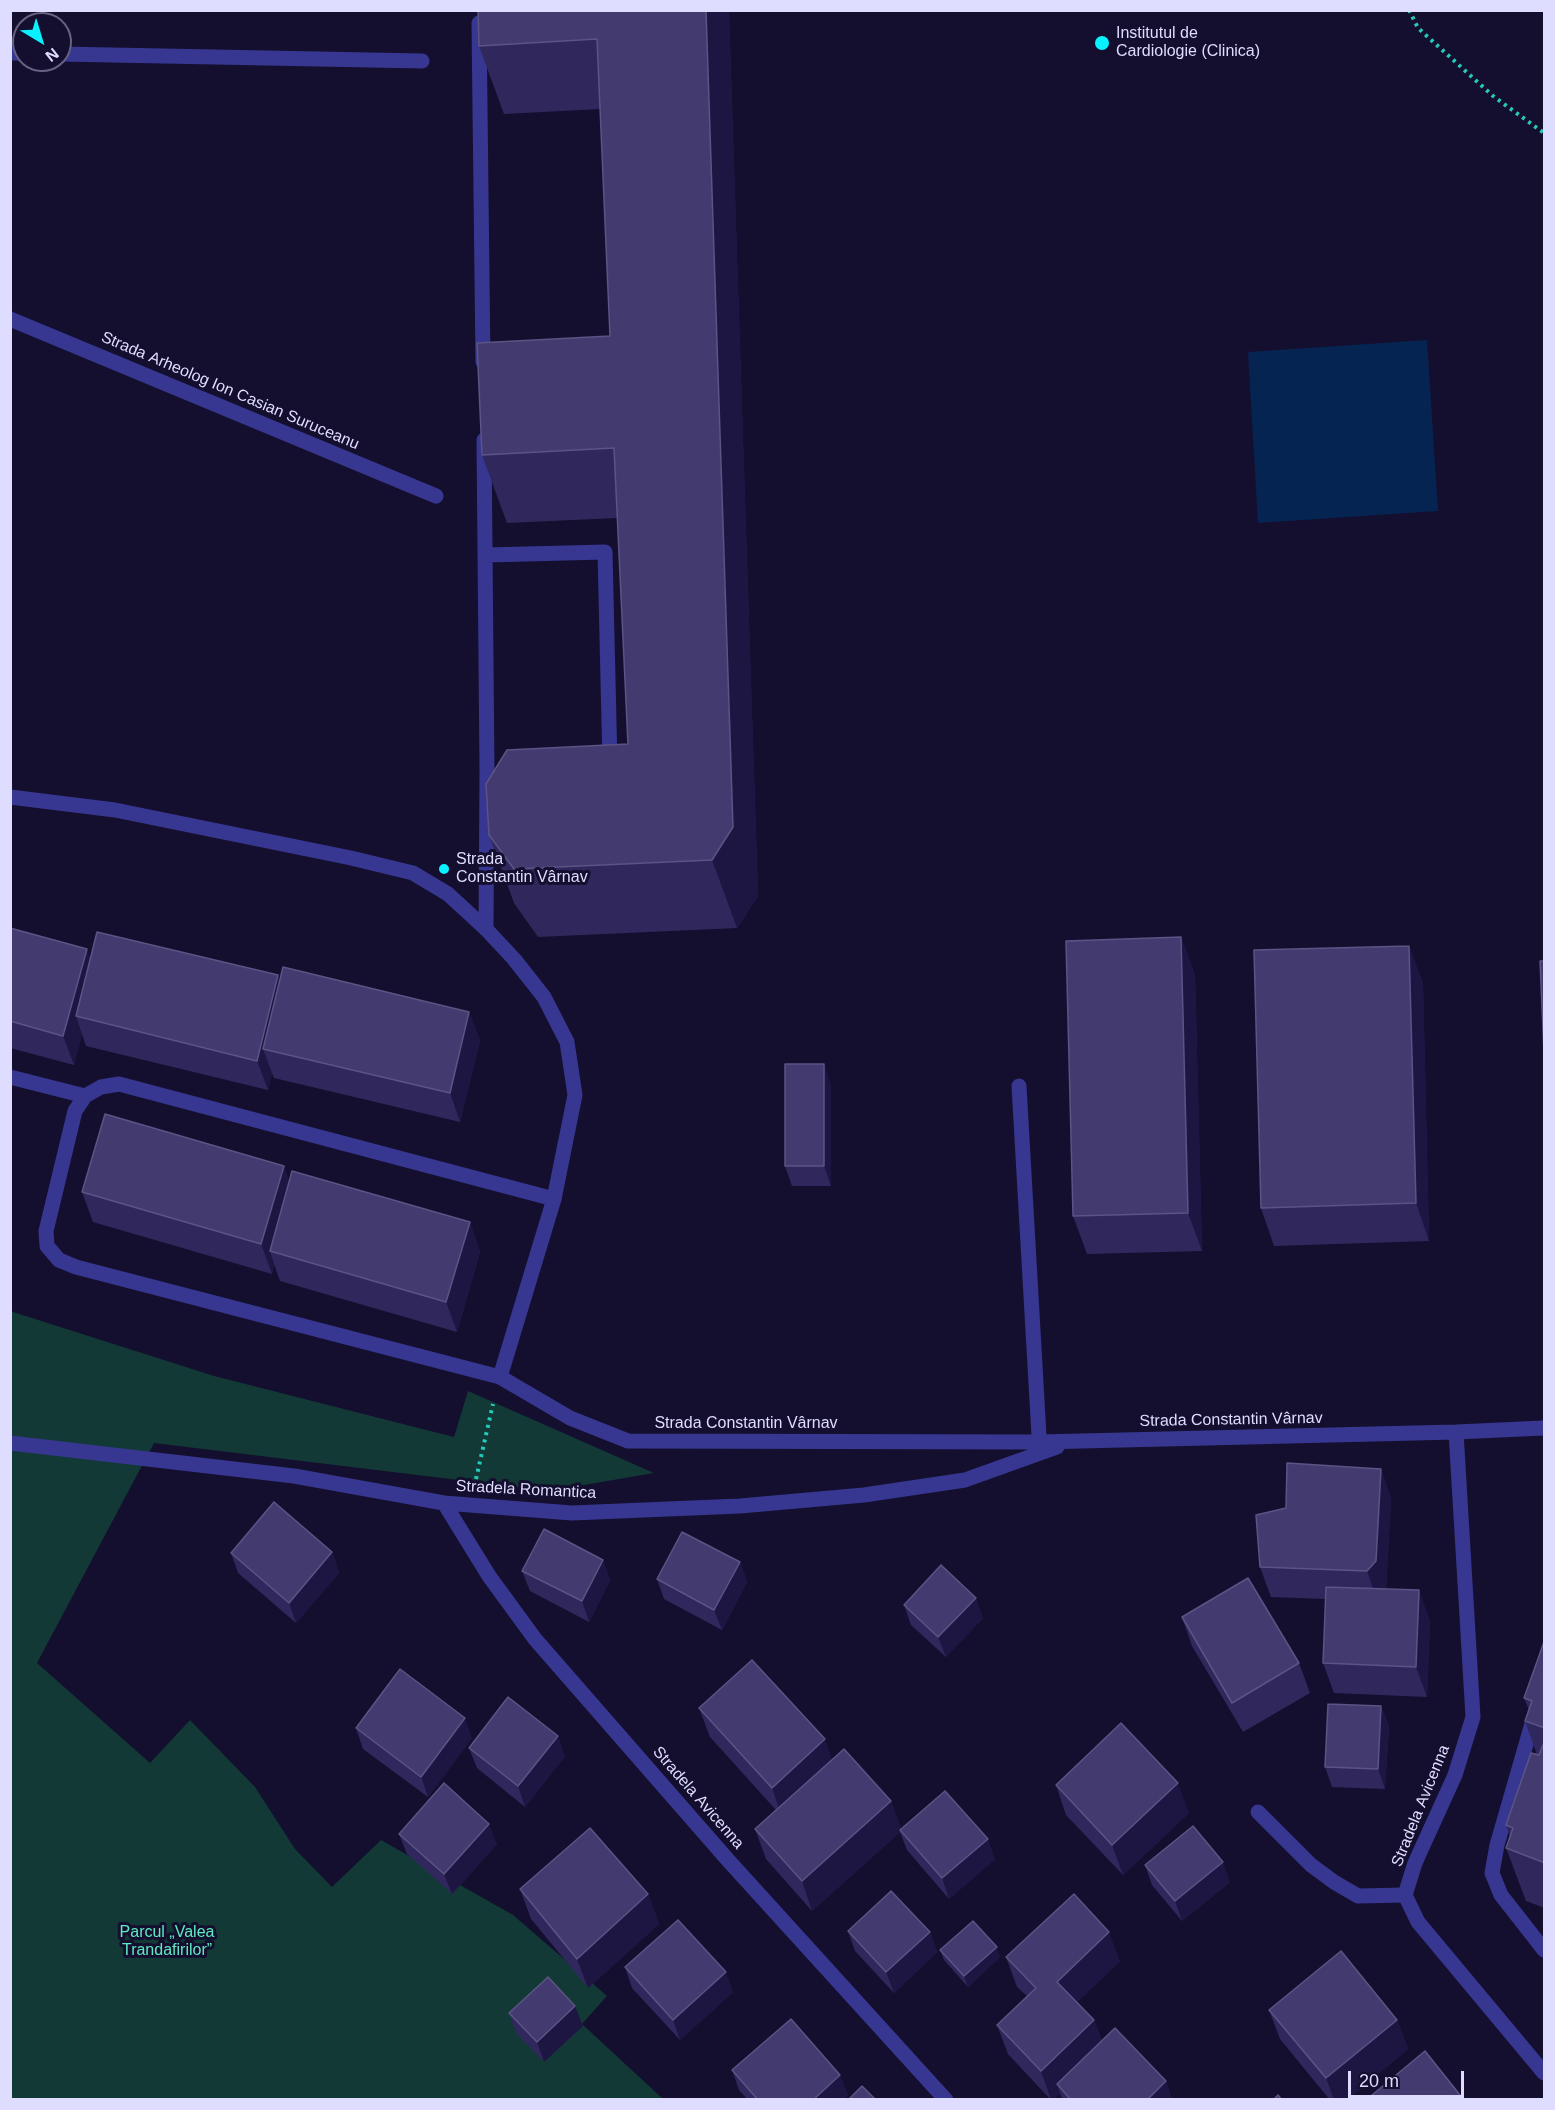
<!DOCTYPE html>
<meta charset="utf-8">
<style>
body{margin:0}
#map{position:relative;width:1555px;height:2110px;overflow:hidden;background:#140f2e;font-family:Helvetica,sans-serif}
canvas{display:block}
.frame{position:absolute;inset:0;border:12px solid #dfddff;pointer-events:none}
.north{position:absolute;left:12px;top:12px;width:60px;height:60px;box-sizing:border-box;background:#140f2e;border:2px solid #656182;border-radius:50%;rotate:142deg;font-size:16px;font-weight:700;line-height:24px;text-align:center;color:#dfddff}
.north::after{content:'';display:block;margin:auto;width:21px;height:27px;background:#09f0ff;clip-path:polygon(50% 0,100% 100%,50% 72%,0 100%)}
.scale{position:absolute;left:1348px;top:2071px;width:116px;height:27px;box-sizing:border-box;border:3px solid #dfddff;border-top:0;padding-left:8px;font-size:18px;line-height:21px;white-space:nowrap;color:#dfddff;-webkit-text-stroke:4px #140f2e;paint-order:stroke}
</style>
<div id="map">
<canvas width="1555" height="2110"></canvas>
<div class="frame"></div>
<div class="north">N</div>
<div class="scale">20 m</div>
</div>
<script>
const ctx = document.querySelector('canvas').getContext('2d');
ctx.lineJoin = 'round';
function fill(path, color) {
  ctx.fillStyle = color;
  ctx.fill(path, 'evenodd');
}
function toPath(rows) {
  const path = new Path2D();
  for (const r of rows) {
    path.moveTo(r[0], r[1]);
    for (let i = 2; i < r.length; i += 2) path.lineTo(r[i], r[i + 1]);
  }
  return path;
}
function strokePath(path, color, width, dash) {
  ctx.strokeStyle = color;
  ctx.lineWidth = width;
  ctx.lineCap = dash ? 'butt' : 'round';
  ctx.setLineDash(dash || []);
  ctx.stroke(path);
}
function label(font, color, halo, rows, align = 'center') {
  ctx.font = font + ' Helvetica,sans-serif';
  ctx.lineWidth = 6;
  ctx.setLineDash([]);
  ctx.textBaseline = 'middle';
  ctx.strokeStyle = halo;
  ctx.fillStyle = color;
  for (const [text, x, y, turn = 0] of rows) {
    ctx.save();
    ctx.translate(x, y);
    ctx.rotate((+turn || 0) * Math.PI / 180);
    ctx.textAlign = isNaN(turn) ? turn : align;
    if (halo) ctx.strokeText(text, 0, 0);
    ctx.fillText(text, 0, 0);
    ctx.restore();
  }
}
const green = toPath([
 [10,1311,214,1376,454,1437,468,1391,654,1473,549,1491,154,1443,37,1663,150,1763,190,1720,255,1787,295,1849,332,1887,381,1840,513,1915,607,1996,582,2024,663,2099,11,2099]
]);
const water = toPath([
 [1427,340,1438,511,1258,523,1248,352]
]);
const path = toPath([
 [1409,10,1418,28,1493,96,1544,133],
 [476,1479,493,1404]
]);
const service = toPath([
 [479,23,483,362],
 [484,440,487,770,486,929],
 [485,555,605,552,610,765],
 [10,1077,85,1096],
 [1019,1086,1040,1453],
 [500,1377,76,1267,59,1260,47,1246,46,1231,75,1111,85,1096,101,1087,119,1084,554,1199],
 [1544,1682,1497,1845,1492,1873,1501,1895,1544,1950],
 [1258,1812,1311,1865,1334,1882,1358,1896,1405,1895]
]);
const minor = toPath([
 [10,53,24,53],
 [60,54,422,61],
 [10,319,436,496],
 [10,797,115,810,351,858,413,873,448,894,486,929,514,959,544,997,567,1042,575,1095,554,1199,500,1377,570,1418,628,1441,1040,1442,1456,1432,1544,1428],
 [1456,1432,1473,1717,1455,1775,1415,1863,1405,1895,1418,1922,1544,2073],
 [10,1443,294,1476,444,1503,572,1513,740,1506,864,1495,965,1480,1057,1447],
 [444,1503,489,1576,535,1639,727,1859,946,2100]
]);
const wall = toPath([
 [478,10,728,10,729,14,758,896,737,928,538,937,514,903,489,835,628,744,617,518,507,523,482,455,610,336,600,109,504,114,479,46],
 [10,928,87,949,90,959,278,975,280,980,469,1012,480,1041,460,1122,274,1078,272,1073,268,1090,86,1046,82,1034,74,1065,10,1048],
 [1181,937,1195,975,1202,1251,1087,1254,1073,1216],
 [1409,946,1423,984,1429,1241,1274,1246,1261,1208],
 [831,1084,831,1186,792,1186,785,1166],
 [284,1166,289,1182,470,1222,480,1252,457,1332,280,1281,274,1264,272,1274,93,1222,82,1192],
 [1381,1469,1391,1499,1386,1589,1430,1620,1427,1697,1334,1693,1323,1663,1326,1599,1271,1597,1260,1567,1286,1508],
 [332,1552,339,1573,296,1623,238,1573,231,1553],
 [603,1560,610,1580,589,1622,530,1591,522,1571],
 [740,1562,747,1582,722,1630,664,1599,657,1579],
 [904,1605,983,1618,946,1657,911,1625],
 [1182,1617,1299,1663,1310,1693,1243,1732,1192,1646],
 [1545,1639,1545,1908,1526,1901,1506,1848,1510,1837,1506,1825,1537,1755,1525,1721,1529,1710,1524,1698],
 [1381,1706,1389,1726,1385,1789,1332,1787,1325,1767],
 [699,1708,832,1760,891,1801,901,1829,995,1859,949,1899,907,1850,900,1832,812,1911,766,1859,755,1829,776,1810,710,1737],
 [356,1728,472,1738,428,1797,363,1749],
 [469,1748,565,1756,525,1807,477,1768],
 [1056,1785,1189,1813,1123,1875,1066,1815],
 [399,1834,497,1844,452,1894,407,1854],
 [1145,1865,1230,1882,1182,1921,1152,1885],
 [520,1889,648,1894,659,1924,588,1988,531,1919],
 [848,1931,930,1932,937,1952,894,1993,855,1951],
 [940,1950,1000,1957,968,1987,944,1960],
 [1006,1957,1120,1961,1077,2002,1094,2020,1102,2041,1166,2081,1172,2100,1062,2100,1060,2093,1053,2100,1051,2100,1008,2054,997,2025,1027,1996,1017,1987],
 [625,1967,733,1992,680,2040,632,1988],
 [1269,2010,1397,2020,1408,2049,1347,2100,1330,2100,1280,2039],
 [509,2013,583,2026,544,2062,516,2033],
 [732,2070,848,2095,843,2100,748,2100,739,2090]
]);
const shadedWall = toPath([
 [706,10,728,10,729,14,758,896,737,928,712,860],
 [1181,937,1195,975,1202,1251,1188,1213],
 [1409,946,1423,984,1429,1241,1416,1203],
 [87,949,97,978,76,1016,82,1034,74,1065,63,1036],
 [278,975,289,1005,263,1049,272,1073,268,1090,257,1061],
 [469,1012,480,1041,460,1122,450,1093],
 [824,1064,831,1084,831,1186,824,1166],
 [284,1166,294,1196,270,1251,274,1264,272,1274,261,1244],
 [470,1222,480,1252,457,1332,446,1302],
 [1381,1469,1391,1499,1386,1591,1377,1600,1367,1571],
 [332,1552,339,1573,296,1623,289,1603],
 [603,1560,610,1580,589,1622,582,1601],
 [740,1562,747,1582,722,1630,714,1610],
 [1419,1590,1430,1620,1427,1697,1416,1667],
 [976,1598,983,1618,946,1657,938,1637],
 [1381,1706,1389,1726,1385,1789,1378,1769],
 [465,1718,472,1738,428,1797,421,1777],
 [558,1736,565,1756,525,1807,518,1786],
 [825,1739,835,1769,782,1817,772,1788],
 [1178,1783,1189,1813,1123,1875,1112,1845],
 [891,1801,902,1830,812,1911,802,1881],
 [489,1824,497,1844,452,1894,444,1874],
 [988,1839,995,1859,949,1899,942,1878],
 [1223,1862,1230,1882,1182,1921,1175,1901],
 [648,1894,659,1924,588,1988,577,1959],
 [930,1932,937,1952,894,1993,886,1972],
 [1109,1932,1120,1961,1068,2011,1057,1982],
 [997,1947,1000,1957,968,1987,964,1976],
 [726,1972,733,1992,680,2040,673,2020],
 [575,2006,583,2026,544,2062,537,2042],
 [1094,2020,1105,2050,1057,2084,1060,2093,1053,2100,1051,2100,1041,2071],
 [1397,2020,1408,2049,1347,2100,1334,2100,1326,2078],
 [840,2075,848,2095,843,2100,813,2100],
 [1166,2081,1172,2100,1147,2100]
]);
const building = toPath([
 [478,10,706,10,733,827,712,860,514,869,489,835,486,784,507,750,628,744,614,448,482,455,477,343,610,336,597,39,479,46,478,10],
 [10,928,87,949,63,1036,10,1021,10,928],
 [97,932,278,975,257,1061,76,1016,97,932],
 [1181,937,1188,1213,1073,1216,1066,941,1181,937],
 [1409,946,1416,1203,1261,1208,1254,950,1409,946],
 [1540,961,1545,961,1545,1076,1540,961],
 [283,967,469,1012,450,1093,263,1049,283,967],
 [785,1064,824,1064,824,1166,785,1166,785,1064],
 [105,1114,284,1166,261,1244,82,1192,105,1114],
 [292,1171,470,1222,446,1302,270,1251,292,1171],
 [1287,1463,1381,1469,1376,1561,1367,1571,1260,1567,1256,1515,1286,1508,1287,1463],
 [274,1502,332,1552,289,1603,231,1553,274,1502],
 [544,1529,603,1560,582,1601,522,1571,544,1529],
 [682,1532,740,1562,714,1610,657,1579,682,1532],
 [941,1565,976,1598,938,1637,904,1605,941,1565],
 [1248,1578,1299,1663,1232,1703,1182,1617,1248,1578],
 [1326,1587,1419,1590,1416,1667,1323,1663,1326,1587],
 [1545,1639,1545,1728,1525,1721,1532,1701,1524,1698,1545,1639],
 [752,1660,825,1739,772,1788,699,1708,752,1660],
 [400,1669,465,1718,421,1777,356,1728,400,1669],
 [508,1697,558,1736,518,1786,469,1748,508,1697],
 [1328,1704,1381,1706,1378,1769,1325,1767,1328,1704],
 [1121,1723,1178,1783,1112,1845,1056,1785,1121,1723],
 [1545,1740,1545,1863,1506,1848,1513,1828,1506,1825,1531,1753,1539,1755,1545,1740],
 [844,1749,891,1801,802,1881,755,1829,844,1749],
 [444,1783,489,1824,444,1874,399,1834,444,1783],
 [945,1791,988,1839,942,1878,900,1830,945,1791],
 [1193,1826,1223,1862,1175,1901,1145,1865,1193,1826],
 [590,1828,648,1894,577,1959,520,1889,590,1828],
 [891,1891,930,1932,886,1972,848,1931,891,1891],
 [1074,1894,1109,1932,1057,1982,1094,2020,1041,2071,997,2025,1036,1988,1006,1957,1074,1894],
 [678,1920,726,1972,673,2020,625,1967,678,1920],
 [973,1921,997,1947,964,1976,940,1950,973,1921],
 [1341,1951,1397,2020,1326,2078,1269,2010,1341,1951],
 [548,1977,575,2006,537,2042,509,2013,548,1977],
 [791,2019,840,2075,813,2100,758,2100,732,2070,791,2019],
 [1115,2028,1166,2081,1147,2100,1071,2100,1057,2084,1115,2028],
 [1425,2051,1464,2100,1366,2100,1425,2051],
 [862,2086,876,2100,848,2100,862,2086],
 [1278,2095,1282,2100,1273,2100,1278,2095]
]);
const markers = [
 [1102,43,8,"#09f0ff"],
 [444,869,6,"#09f0ff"]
];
const poiNames = [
 ["Institutul de",1116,34],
 ["Cardiologie (Clinica)",1116,52],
 ["Strada",456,860],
 ["Constantin Vârnav",456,878]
];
const streetNames = [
 ["Strada Arheolog Ion Casian Suruceanu",230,391,23],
 ["Strada Constantin Vârnav",1231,1420,-1],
 ["Strada Constantin Vârnav",746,1424],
 ["Stradela Romantica",526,1490,3],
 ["Stradela Avicenna",698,1798,49],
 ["Stradela Avicenna",1421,1806,-68]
];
const parkNames = [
 ["Parcul „Valea",167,1933],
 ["Trandafirilor”",167,1951]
];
fill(green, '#123936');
fill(water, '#062451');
strokePath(path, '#26caba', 4, [3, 4.5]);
strokePath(service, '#373791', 15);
strokePath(minor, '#373791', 15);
fill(wall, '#30285d');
fill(shadedWall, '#1d1643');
fill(building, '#433b6f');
strokePath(building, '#5b5485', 1.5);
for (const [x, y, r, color] of markers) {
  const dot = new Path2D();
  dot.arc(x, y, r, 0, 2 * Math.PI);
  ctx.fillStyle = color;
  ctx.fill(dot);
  strokePath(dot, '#140f2e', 2);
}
label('16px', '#dfddff', '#140f2e', poiNames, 'left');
label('16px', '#dfddff', '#140f2e', streetNames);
label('16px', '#5debc2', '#140f2e', parkNames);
</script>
